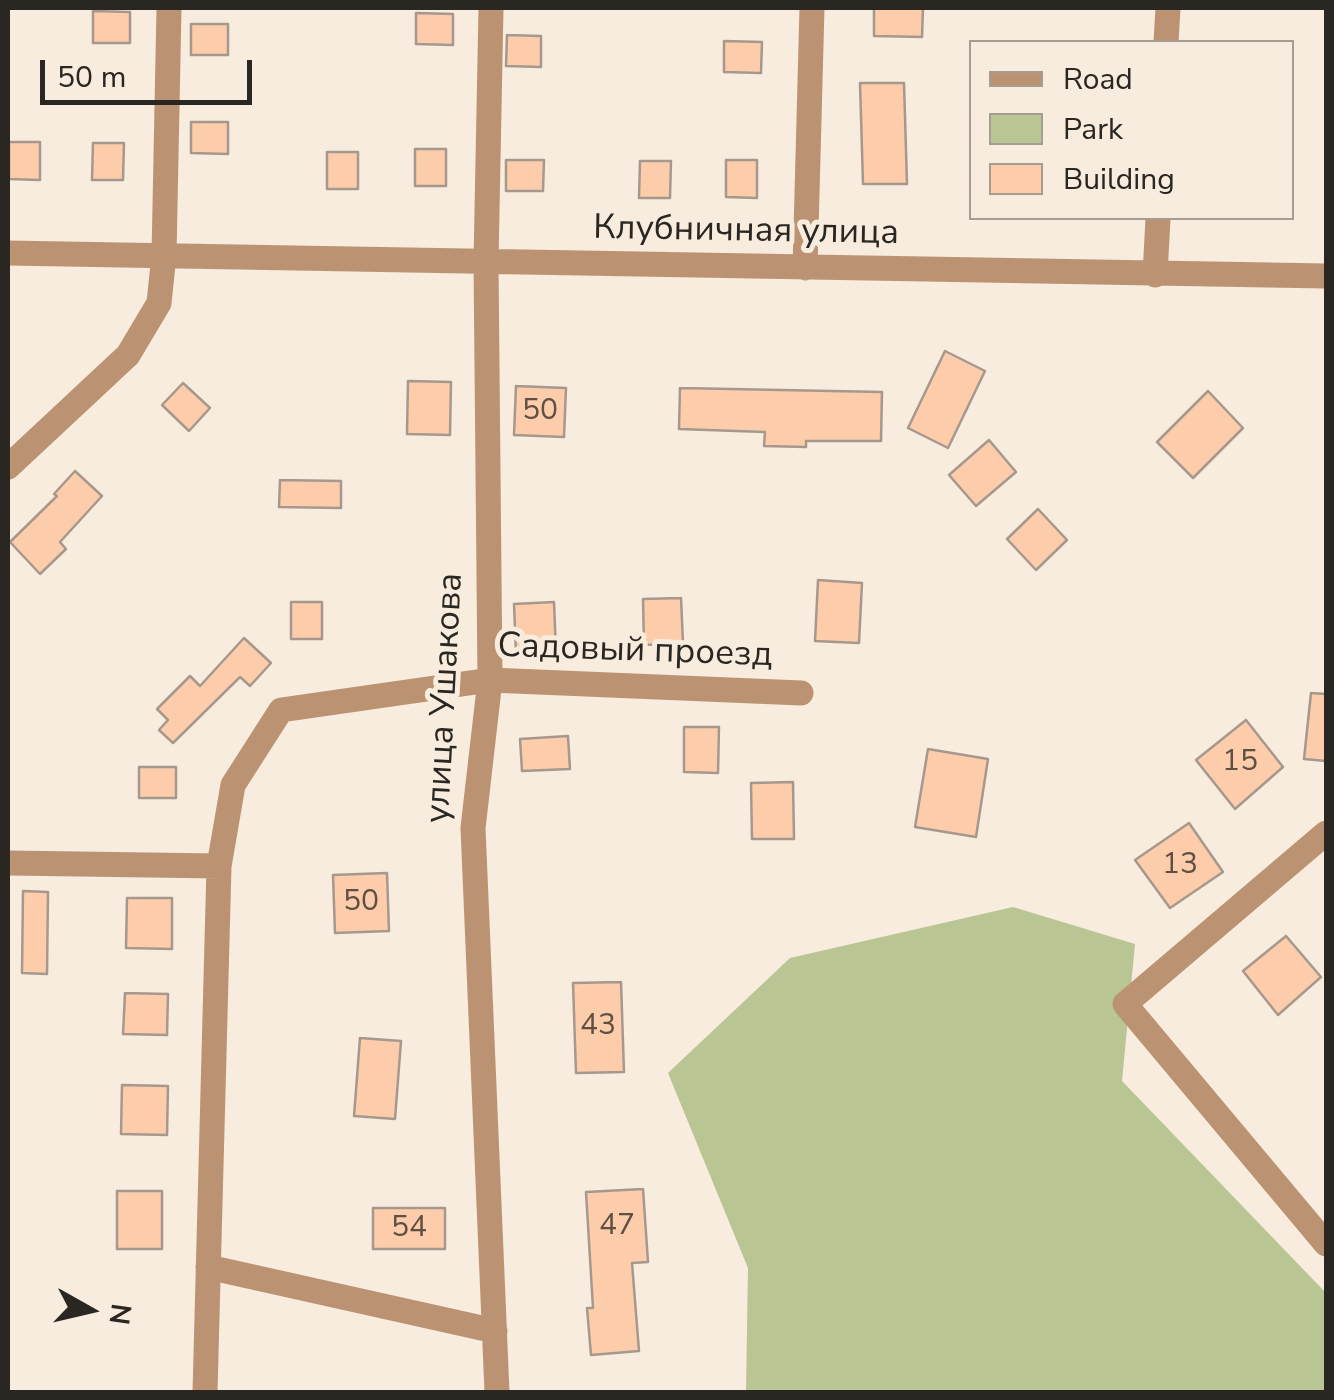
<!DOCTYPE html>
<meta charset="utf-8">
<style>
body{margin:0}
#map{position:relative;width:1334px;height:1400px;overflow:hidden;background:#f7ecdd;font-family:"Nunito Sans",sans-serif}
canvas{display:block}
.frame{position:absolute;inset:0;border:10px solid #2a2621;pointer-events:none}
.legend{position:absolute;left:969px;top:40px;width:325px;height:180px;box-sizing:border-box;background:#f7ecdd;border:2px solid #a59d92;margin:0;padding:12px 18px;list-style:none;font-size:30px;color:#2a2621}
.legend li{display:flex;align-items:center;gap:20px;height:50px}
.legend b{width:50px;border:2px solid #a59d92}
.north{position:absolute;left:40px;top:1260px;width:100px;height:100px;-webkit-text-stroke:8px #f7ecdd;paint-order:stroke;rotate:98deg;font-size:28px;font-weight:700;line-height:40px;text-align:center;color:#2a2621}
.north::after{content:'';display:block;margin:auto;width:35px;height:45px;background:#2a2621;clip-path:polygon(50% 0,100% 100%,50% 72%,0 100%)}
.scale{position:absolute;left:40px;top:60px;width:212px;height:45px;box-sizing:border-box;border:5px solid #2a2621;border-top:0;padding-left:12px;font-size:30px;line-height:35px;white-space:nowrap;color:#2a2621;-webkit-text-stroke:8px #f7ecdd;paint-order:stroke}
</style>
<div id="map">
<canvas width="1334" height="1400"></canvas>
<div class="frame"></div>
<ul class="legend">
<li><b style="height:12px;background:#bc9372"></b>Road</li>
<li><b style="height:28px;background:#b9c593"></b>Park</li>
<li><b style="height:28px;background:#fdcdab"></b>Building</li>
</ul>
<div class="north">N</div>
<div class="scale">50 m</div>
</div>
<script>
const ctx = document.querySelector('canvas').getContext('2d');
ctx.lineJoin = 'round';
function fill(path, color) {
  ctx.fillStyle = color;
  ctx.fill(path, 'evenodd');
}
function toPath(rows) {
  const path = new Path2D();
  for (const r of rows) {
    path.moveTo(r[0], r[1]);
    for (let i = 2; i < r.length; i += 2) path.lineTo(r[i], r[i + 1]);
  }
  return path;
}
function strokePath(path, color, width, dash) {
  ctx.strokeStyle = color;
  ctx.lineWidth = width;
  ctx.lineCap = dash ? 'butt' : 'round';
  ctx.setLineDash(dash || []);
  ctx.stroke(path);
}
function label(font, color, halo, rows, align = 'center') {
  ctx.font = font + ' "Nunito Sans",sans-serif';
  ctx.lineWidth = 10;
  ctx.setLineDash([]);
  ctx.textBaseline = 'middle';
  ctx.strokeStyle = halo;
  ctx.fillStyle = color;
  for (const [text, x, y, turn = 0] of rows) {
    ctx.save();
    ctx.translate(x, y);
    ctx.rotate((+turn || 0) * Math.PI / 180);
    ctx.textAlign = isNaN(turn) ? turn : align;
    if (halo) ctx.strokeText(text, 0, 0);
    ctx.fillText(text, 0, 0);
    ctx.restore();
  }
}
const green = toPath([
 [1013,907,1135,944,1122,1081,1326,1293,1326,1392,746,1392,748,1268,668,1073,790,958]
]);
const building = toPath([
 [874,8,923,8,922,37,874,36,874,8],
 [93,11,130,12,130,43,93,43,93,11],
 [416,13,453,14,453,45,416,44,416,13],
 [191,24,228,24,228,55,191,55,191,24],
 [507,35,541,36,541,67,506,66,507,35],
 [724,41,762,42,761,73,724,72,724,41],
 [860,83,904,83,907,184,863,184,860,83],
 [191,122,228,122,228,154,191,153,191,122],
 [9,142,40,142,40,180,9,179,9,142],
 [93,143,124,143,123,180,92,180,93,143],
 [415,149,446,149,446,186,415,186,415,149],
 [327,152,358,152,358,189,327,189,327,152],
 [506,160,544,160,543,191,506,191,506,160],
 [726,160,757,160,757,198,726,197,726,160],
 [640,161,671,161,670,198,639,198,640,161],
 [945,351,985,371,948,448,908,428,945,351],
 [408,381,451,382,450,435,407,434,408,381],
 [183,383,210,408,189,431,162,405,183,383],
 [516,386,566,388,564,437,514,435,516,386],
 [680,388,882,392,881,441,806,441,806,447,764,446,765,432,679,429,680,388],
 [1208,391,1243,428,1193,478,1157,442,1208,391],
 [989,440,1016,472,976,506,949,475,989,440],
 [75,471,102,496,60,542,66,549,40,574,10,542,57,496,54,494,75,471],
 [280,480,341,481,341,508,279,507,280,480],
 [1038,509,1067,540,1036,570,1007,539,1038,509],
 [818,580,862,583,859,643,815,641,818,580],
 [681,598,683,643,644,645,643,599,681,598],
 [291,602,322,602,322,639,291,639,291,602],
 [554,602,556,652,516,654,514,604,554,602],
 [244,638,271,663,250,686,240,677,173,743,159,730,168,720,157,709,190,676,200,686,244,638],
 [1311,693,1326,694,1326,761,1304,759,1311,693],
 [1246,720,1283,767,1235,809,1196,760,1246,720],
 [684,727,719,727,718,773,684,772,684,727],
 [568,736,570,769,522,771,520,739,568,736],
 [928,749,988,759,976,837,915,827,928,749],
 [139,767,176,767,176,798,139,798,139,767],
 [793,782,794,839,752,839,751,783,793,782],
 [1189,823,1223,872,1170,908,1135,860,1189,823],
 [387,873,389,931,335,933,333,875,387,873],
 [23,891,48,892,47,974,22,973,23,891],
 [127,898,172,898,172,949,126,948,127,898],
 [1286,936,1321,977,1278,1015,1243,971,1286,936],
 [621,982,624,1072,576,1073,573,983,621,982],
 [125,993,168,994,167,1035,123,1034,125,993],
 [360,1038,401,1041,395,1119,354,1116,360,1038],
 [122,1085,168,1086,167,1135,121,1134,122,1085],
 [643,1189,648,1262,632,1263,639,1351,591,1355,587,1308,593,1308,586,1192,643,1189],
 [117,1191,162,1191,162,1249,117,1249,117,1191],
 [373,1208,445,1208,445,1249,373,1249,373,1208]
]);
const street = toPath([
 [491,8,486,262,490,680,473,828,497,1392],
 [1166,42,1168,8],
 [8,253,1326,276],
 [805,268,812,8],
 [1155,275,1158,218],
 [8,467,128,355,159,303,164,255,169,8],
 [1326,833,1125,1004,1326,1244],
 [8,863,219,866,233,785,281,710,490,680,801,693],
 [208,1267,495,1331],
 [205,1392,219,866]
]);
const numberNames = [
 ["50",540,412],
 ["15",1240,763],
 ["13",1180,866],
 ["50",361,903],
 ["43",598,1027],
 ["47",617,1227],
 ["54",409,1229]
];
const streetNames = [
 ["Клубничная улица",746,232,1],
 ["Садовый проезд",635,652,2],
 ["улица Ушакова",446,698,-87]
];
fill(green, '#b9c593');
fill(building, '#fdcdab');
strokePath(building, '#a7988e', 2.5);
strokePath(street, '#bc9372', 25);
label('30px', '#5f5044', null, numberNames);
label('35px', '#2a2621', '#f7ecdd', streetNames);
</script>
